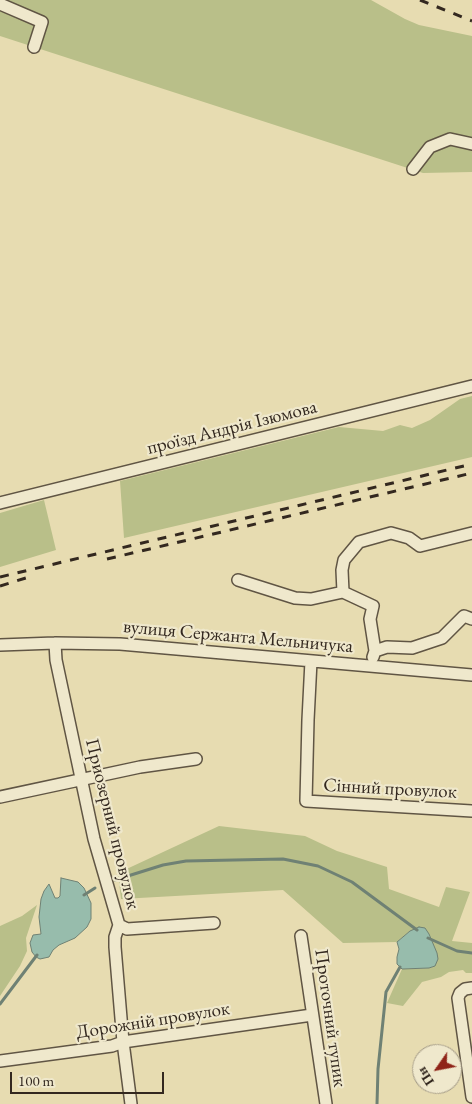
<!DOCTYPE html>
<meta charset="utf-8">
<style>
body{margin:0}
#map{position:relative;width:472px;height:1104px;overflow:hidden;background:#e7dcb1;font-family:"EB Garamond",serif}
canvas{display:block}
.north{position:absolute;left:412px;top:1044px;width:50px;height:50px;box-sizing:border-box;background:#efe8cc;border:1px solid #a49b87;border-radius:50%;rotate:237deg;font-size:14px;font-weight:700;line-height:20px;text-align:center;color:#33281f}
.north::after{content:'';display:block;margin:auto;width:18px;height:22px;background:#8f2418;clip-path:polygon(50% 0,100% 100%,50% 72%,0 100%)}
.scale{position:absolute;left:10px;top:1072px;width:154px;height:22px;box-sizing:border-box;border:2px solid #33281f;border-top:0;padding-left:6px;font-size:15px;line-height:18px;white-space:nowrap;color:#33281f;-webkit-text-stroke:4px #efe8cc;paint-order:stroke}
</style>
<div id="map">
<canvas width="472" height="1104"></canvas>
<div class="north">Пн</div>
<div class="scale">100 m</div>
</div>
<script>
const ctx = document.querySelector('canvas').getContext('2d');
ctx.lineJoin = 'round';
function fill(path, color) {
  ctx.fillStyle = color;
  ctx.fill(path, 'evenodd');
}
function toPath(rows) {
  const path = new Path2D();
  for (const r of rows) {
    path.moveTo(r[0], r[1]);
    for (let i = 2; i < r.length; i += 2) path.lineTo(r[i], r[i + 1]);
  }
  return path;
}
function strokePath(path, color, width, dash) {
  ctx.strokeStyle = color;
  ctx.lineWidth = width;
  ctx.lineCap = dash ? 'butt' : 'round';
  ctx.setLineDash(dash || []);
  ctx.stroke(path);
}
function label(font, color, halo, rows, align = 'center') {
  ctx.font = font + ' "EB Garamond",serif';
  ctx.lineWidth = 4.5;
  ctx.setLineDash([]);
  ctx.textBaseline = 'middle';
  ctx.strokeStyle = halo;
  ctx.fillStyle = color;
  for (const [text, x, y, turn = 0] of rows) {
    ctx.save();
    ctx.translate(x, y);
    ctx.rotate((+turn || 0) * Math.PI / 180);
    ctx.textAlign = isNaN(turn) ? turn : align;
    if (halo) ctx.strokeText(text, 0, 0);
    ctx.fillText(text, 0, 0);
    ctx.restore();
  }
}
const green = toPath([
 [0,0,371,0,405,19,419,25,472,36,472,172,423,173,0,36],
 [472,396,472,457,124,538,120,481,339,427,383,431,400,425,412,428,430,420,460,399],
 [44,500,56,550,0,567,0,513],
 [219,826,305,836,337,851,387,867,389,889,439,907,446,887,470,892,452,941,472,943,472,973,466,973,463,970,449,972,441,977,422,982,403,1006,387,1003,402,969,429,968,435,966,429,934,410,931,397,942,343,943,283,890,121,899,118,873],
 [37,905,26,938,27,951,20,966,0,996,0,926,22,916]
]);
const water = toPath([
 [61,878,78,882,84,888,91,903,91,919,87,927,75,938,59,945,53,950,49,957,40,959,36,957,32,952,30,943,33,935,41,934,39,917,41,899,44,891,49,884,55,898,58,898,60,896,61,878],
 [419,927,425,928,429,934,437,953,438,959,435,966,429,968,402,969,397,964,397,957,399,949,397,942,410,931,419,927]
]);
const stream = toPath([
 [115,880,163,865,186,861,283,859,318,866,352,882,417,930],
 [84,895,95,888],
 [428,938,457,951,472,953],
 [0,1004,37,955],
 [377,1104,378,1069,386,992,400,967]
]);
const minor = toPath([
 [0,4,42,22,34,47],
 [413,169,430,147,450,139,472,144],
 [0,503,472,386],
 [238,580,295,598,311,599,343,592,373,606,370,619,375,651],
 [343,592,342,570,344,560,359,542,391,533,409,538,420,546,472,533],
 [55,643,56,660,94,839,119,925,115,937,115,947,123,1042,131,1104],
 [0,645,55,643,120,644,472,675],
 [373,657,375,651,387,647,412,648,442,638,464,616,472,619],
 [311,661,308,720,306,801,472,811],
 [0,797,140,767,196,759],
 [119,925,127,929,214,923],
 [301,936,326,1104],
 [472,988,465,989,460,993,458,998,472,1097],
 [0,1061,112,1046,123,1042,312,1015]
]);
const rail = toPath([
 [420,0,472,21],
 [107,559,472,473],
 [0,577,472,464],
 [0,586,29,577]
]);
const streetNames = [
 ["проїзд Андрія Ізюмова",232,428,-14],
 ["вулиця Сержанта Мельничука",238,637,5],
 ["Сінний провулок",390,789,3],
 ["Приозерний провулок",112,824,76],
 ["Проточний тупик",330,1018,82],
 ["Дорожній провулок",153,1021,-9]
];
fill(green, '#b9bf89');
fill(water, '#97bcac');
strokePath(water, '#6f8174', 1);
strokePath(stream, '#6f8174', 3);
strokePath(minor, '#605544', 14);
strokePath(minor, '#efe8cc', 11);
strokePath(rail, '#33281f', 3, [9, 9]);
label('19px', '#33281f', '#efe8cc', streetNames);
</script>
